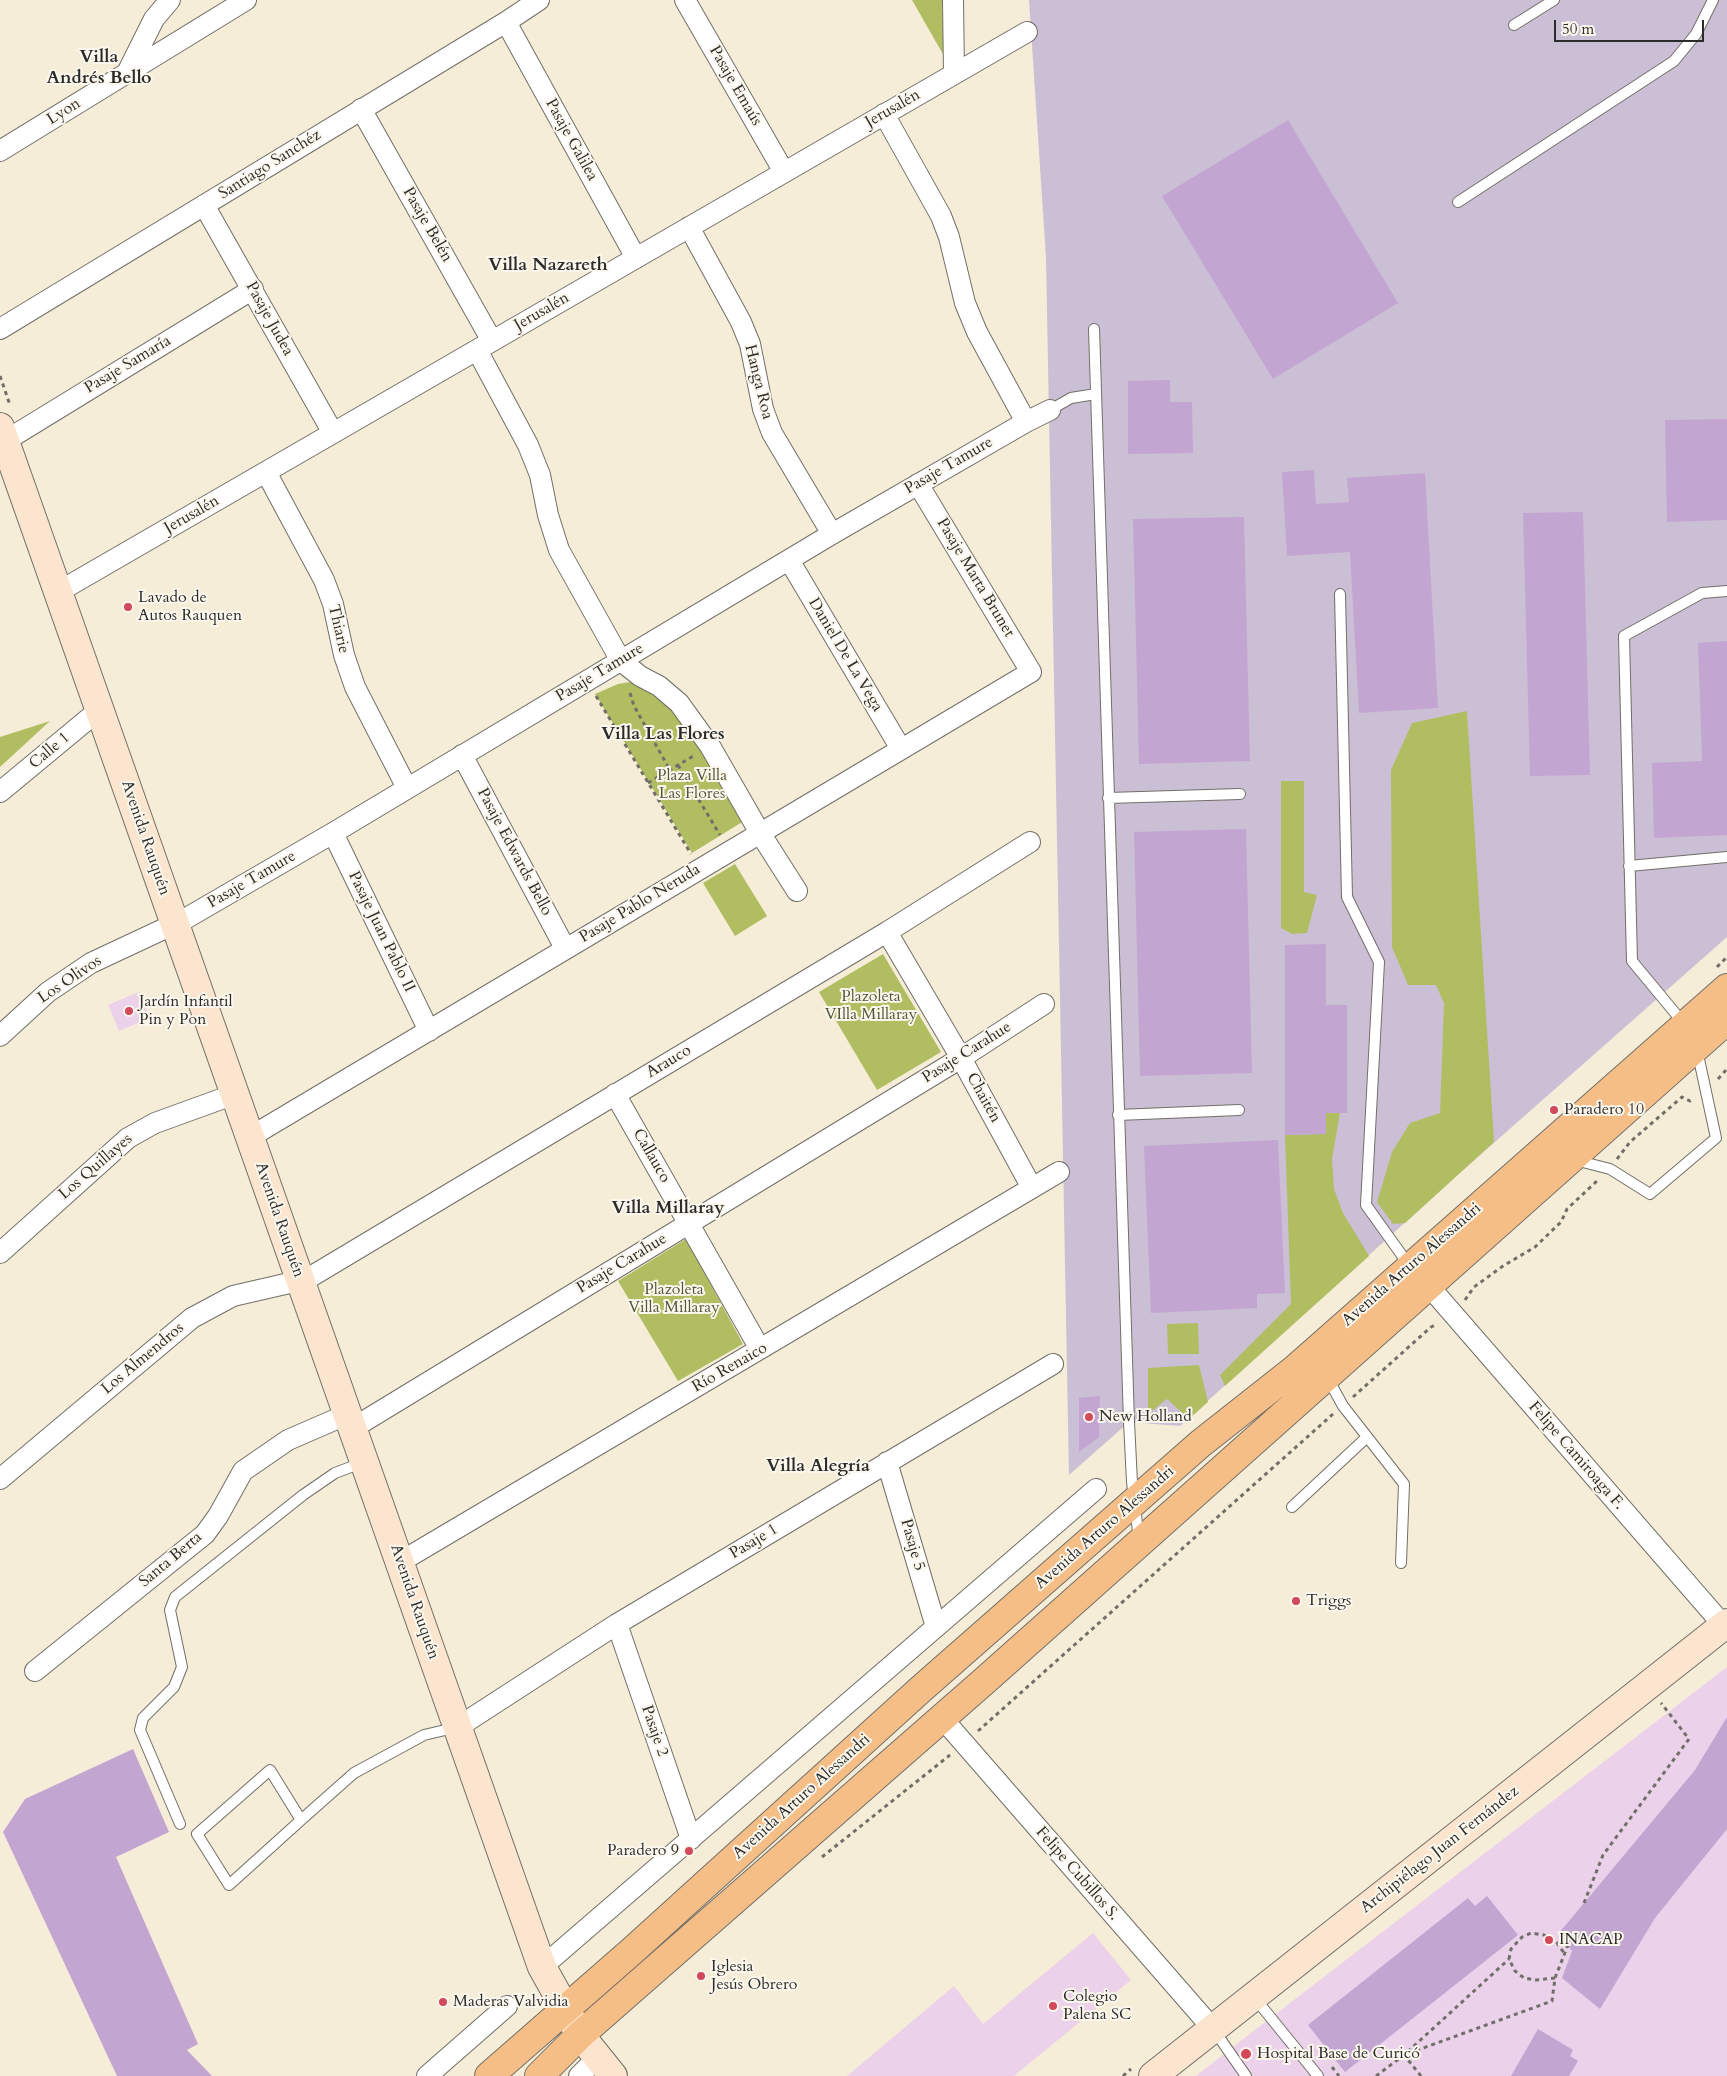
<!DOCTYPE html>
<meta charset="utf-8">
<style>
body{margin:0}
#map{position:relative;width:1727px;height:2076px;overflow:hidden;background:#f5edd8;font-family:Cardo,serif}
canvas{display:block}
.scale{position:absolute;left:1554px;top:20px;width:150px;height:22px;box-sizing:border-box;border:2px solid #2b2b2b;border-top:0;padding-left:6px;font-size:15px;line-height:18px;white-space:nowrap;color:#2b2b2b;-webkit-text-stroke:4px #fbf7ec;paint-order:stroke}
</style>
<div id="map">
<canvas width="1727" height="2076"></canvas>
<div class="scale">50 m</div>
</div>
<script>
const ctx = document.querySelector('canvas').getContext('2d');
ctx.lineJoin = 'round';
function fill(path, color) {
  ctx.fillStyle = color;
  ctx.fill(path, 'evenodd');
}
function toPath(rows) {
  const path = new Path2D();
  for (const r of rows) {
    path.moveTo(r[0], r[1]);
    for (let i = 2; i < r.length; i += 2) path.lineTo(r[i], r[i + 1]);
  }
  return path;
}
function strokePath(path, color, width, dash) {
  ctx.strokeStyle = color;
  ctx.lineWidth = width;
  ctx.lineCap = dash ? 'butt' : 'round';
  ctx.setLineDash(dash || []);
  ctx.stroke(path);
}
function label(font, color, halo, rows, align = 'center') {
  ctx.font = font + ' Cardo,serif';
  ctx.lineWidth = 4;
  ctx.setLineDash([]);
  ctx.textBaseline = 'middle';
  ctx.strokeStyle = halo;
  ctx.fillStyle = color;
  for (const [text, x, y, turn = 0] of rows) {
    ctx.save();
    ctx.translate(x, y);
    ctx.rotate((+turn || 0) * Math.PI / 180);
    ctx.textAlign = isNaN(turn) ? turn : align;
    if (halo) ctx.strokeText(text, 0, 0);
    ctx.fillText(text, 0, 0);
    ctx.restore();
  }
}
const built = toPath([
 [139,992,150,1018,119,1031,108,1005],
 [1727,1667,1727,2076,1196,2076,1251,2033],
 [1093,1933,1131,1980,1014,2076,847,2076,954,1986,983,2024]
]);
const industrial = toPath([
 [1029,0,1727,0,1727,937,1461,1172,1180,1426,1129,1422,1069,1475,1046,258]
]);
const green = toPath([
 [912,0,942,0,944,56],
 [642,680,670,697,752,816,692,853,595,694,618,684],
 [1467,711,1494,1142,1405,1223,1393,1224,1377,1202,1392,1152,1410,1123,1440,1113,1444,1003,1436,985,1408,985,1392,947,1391,770,1412,723],
 [50,721,0,767,0,737],
 [1281,781,1304,781,1304,892,1317,895,1307,933,1292,934,1281,928],
 [735,864,767,916,735,936,703,883],
 [883,954,941,1052,877,1090,819,992],
 [1326,1113,1340,1113,1332,1159,1334,1189,1343,1213,1369,1256,1225,1386,1220,1375,1291,1304,1285,1135,1325,1134],
 [686,1239,743,1344,678,1381,618,1281],
 [1198,1323,1199,1354,1168,1354,1167,1324],
 [1199,1365,1208,1402,1189,1419,1167,1399,1148,1414,1148,1368]
]);
const building = toPath([
 [1288,120,1398,303,1273,379,1162,196],
 [1170,380,1170,402,1192,402,1193,453,1128,454,1128,381],
 [1727,419,1727,520,1667,522,1665,420],
 [1314,470,1316,504,1349,502,1347,478,1425,473,1438,708,1359,713,1350,552,1287,556,1282,472],
 [1583,512,1590,775,1530,776,1523,513],
 [1244,517,1250,761,1139,764,1133,519],
 [1727,641,1727,835,1654,838,1652,763,1702,761,1698,643],
 [1246,829,1252,1073,1140,1076,1134,832],
 [1326,944,1326,1005,1347,1005,1347,1113,1326,1113,1326,1134,1285,1135,1285,945],
 [1278,1140,1285,1293,1257,1294,1257,1308,1151,1313,1144,1146],
 [1100,1396,1099,1437,1079,1452,1079,1398],
 [1727,1717,1727,1829,1655,1918,1600,2009,1562,1978,1572,1951,1559,1933,1695,1770],
 [133,1749,169,1832,116,1857,198,2044,187,2050,212,2076,117,2076,3,1832,25,1799],
 [1487,1896,1518,1935,1345,2072,1308,2025,1468,1898,1475,1906],
 [1538,2029,1573,2050,1570,2056,1578,2061,1569,2076,1511,2076]
]);
const path = toPath([
 [0,376,10,405],
 [630,693,634,706,670,770],
 [596,696,691,854],
 [678,765,720,835],
 [648,783,695,755],
 [1717,967,1727,957],
 [1718,1079,1727,1069],
 [1617,1159,1630,1142,1682,1097,1690,1101,1694,1099],
 [1465,1300,1474,1287,1503,1266,1535,1247,1561,1222,1567,1209,1598,1180],
 [1353,1397,1431,1327,1437,1324],
 [978,1731,1333,1414],
 [822,1857,950,1755],
 [1584,1903,1603,1855,1689,1739,1661,1703],
 [1555,1978,1536,1980,1524,1978,1515,1971,1509,1959,1511,1949,1522,1937,1531,1933,1544,1935,1557,1943,1564,1953],
 [1332,2067,1339,2076],
 [1123,2076,1131,2069],
 [1376,2076,1404,2055,1509,1959],
 [1421,2076,1404,2055,1552,2001,1555,1978,1568,1945]
]);
const lane = toPath([
 [1514,25,1554,0],
 [1458,202,1674,61,1696,34,1713,0],
 [1094,329,1129,1422,1132,1482,1139,1540],
 [1050,410,1071,398,1096,394],
 [1340,594,1347,897,1379,962,1366,1205,1401,1254,1408,1267],
 [1108,798,1240,794],
 [1629,866,1727,857],
 [1685,1025,1632,961,1624,636,1702,593,1727,591],
 [1118,1115,1239,1110],
 [1575,1160,1610,1169,1650,1194,1716,1138,1697,1050],
 [1327,1377,1343,1406,1404,1484,1401,1563],
 [1292,1507,1367,1437],
 [301,1820,270,1770,197,1834,229,1885,301,1820,354,1773,424,1735,458,1727],
 [180,1824,140,1730,143,1718,174,1687,182,1667,170,1610,175,1597,303,1495,335,1473,364,1462],
 [1254,1997,1318,2076],
 [1214,2030,1246,2076]
]);
const street = toPath([
 [685,0,784,172],
 [953,0,954,74],
 [506,22,636,258],
 [127,73,154,19,170,0],
 [361,109,492,341],
 [884,114,941,216,949,237,965,303,977,332,1026,422],
 [0,151,246,0],
 [204,205,333,433],
 [689,227,741,322,750,344,763,409,772,433,832,534],
 [0,329,506,22,539,0],
 [477,350,528,445,540,475,548,515,559,550,621,661,640,676,659,686,679,703,710,746,760,833,797,891],
 [5,441,253,289],
 [266,472,324,580,333,604,344,655,355,687,407,788],
 [789,560,901,749],
 [58,592,1027,32],
 [462,755,565,948],
 [0,792,99,710],
 [333,833,429,1031],
 [887,932,961,1058,1032,1188],
 [0,1036,48,992,91,963,185,919,333,833,832,534,1026,422,1050,410],
 [615,1094,760,1349],
 [250,1137,1031,672,918,484],
 [0,1253,128,1138,155,1123,235,1094],
 [1428,1285,1724,1626],
 [353,1428,961,1058,1044,1004],
 [887,1462,936,1627],
 [0,1479,192,1318,233,1296,307,1279,887,932,1030,842],
 [400,1562,1059,1172],
 [617,1624,691,1839],
 [35,1671,205,1534,218,1516,243,1471,288,1440,348,1414],
 [942,1718,1213,2029],
 [458,1727,617,1624,1053,1364],
 [542,1967,1096,1489],
 [427,2076,507,2006],
 [579,2076,598,2057]
]);
const secondary = toPath([
 [0,427,542,1967,580,2035,613,2076],
 [1153,2076,1727,1623]
]);
const primary = toPath([
 [489,2076,632,1951,921,1689,1200,1444,1295,1369,1727,988],
 [539,2076,580,2035,982,1683,1727,1020]
]);
const markers = [
 [128,607,5,"#d1495b"],
 [129,1011,5,"#d1495b"],
 [1554,1110,5,"#d1495b"],
 [1089,1417,5,"#d1495b"],
 [1296,1601,5,"#d1495b"],
 [689,1851,5,"#d1495b"],
 [1549,1940,5,"#d1495b"],
 [701,1976,5,"#d1495b"],
 [443,2002,5,"#d1495b"],
 [1053,2006,5,"#d1495b"],
 [1246,2054,6,"#d1495b"]
];
const streetNames = [
 ["Pasaje Emaús",735,86,60],
 ["Jerusalén",893,109,-30],
 ["Lyon",64,112,-32],
 ["Pasaje Galilea",571,140,61],
 ["Santiago Sanchéz",270,165,-32],
 ["Pasaje Belén",427,225,60],
 ["Jerusalén",542,312,-30],
 ["Pasaje Judea",269,319,61],
 ["Pasaje Samaría",128,365,-31],
 ["Hanga Roa",758,382,76],
 ["Pasaje Tamure",949,466,-30],
 ["Jerusalén",192,515,-30],
 ["Pasaje Marta Brunet",975,578,59],
 ["Thiarie",338,629,77],
 ["Daniel De La Vega",845,655,59],
 ["Pasaje Tamure",600,673,-31],
 ["Calle 1",50,751,-40],
 ["Avenida Rauquén",145,838,71],
 ["Pasaje Edwards Bello",514,852,62],
 ["Pasaje Tamure",252,880,-30],
 ["Pasaje Pablo Neruda",640,904,-31],
 ["Pasaje Juan Pablo II",381,932,64],
 ["Los Olivos",70,980,-34],
 ["Pasaje Carahue",967,1053,-32],
 ["Arauco",669,1062,-31],
 ["Chaitén",983,1098,61],
 ["Callauco",651,1156,60],
 ["Los Quillayes",96,1167,-41],
 ["Avenida Rauquén",279,1220,71],
 ["Pasaje Carahue",622,1264,-31],
 ["Avenida Arturo Alessandri",1412,1265,-41],
 ["Los Almendros",143,1359,-40],
 ["Río Renaico",730,1368,-30],
 ["Felipe Camiroaga F.",1576,1456,49],
 ["Avenida Arturo Alessandri",1105,1528,-41],
 ["Pasaje 1",754,1542,-31],
 ["Pasaje 5",912,1545,74],
 ["Santa Berta",171,1560,-40],
 ["Avenida Rauquén",414,1602,71],
 ["Pasaje 2",654,1731,71],
 ["Avenida Arturo Alessandri",802,1797,-42],
 ["Archipiélago Juan Fernández",1440,1850,-38],
 ["Felipe Cubillos S.",1077,1874,49]
];
const poiNames = [
 ["Lavado de",138,598],
 ["Autos Rauquen",138,616],
 ["Jardín Infantil",139,1002],
 ["Pin y Pon",139,1020],
 ["Paradero 10",1564,1110],
 ["New Holland",1099,1417],
 ["Triggs",1306,1601],
 ["Paradero 9",679,1851,"right"],
 ["INACAP",1559,1940],
 ["Iglesia",711,1967],
 ["Jesús Obrero",711,1985],
 ["Colegio",1063,1997],
 ["Palena SC",1063,2015],
 ["Maderas Valvidia",453,2002],
 ["Hospital Base de Curicó",1257,2054]
];
const parkNames = [
 ["Plaza Villa",692,776],
 ["Las Flores",692,794],
 ["Plazoleta",871,997],
 ["VIlla Millaray",871,1015],
 ["Plazoleta",674,1290],
 ["Villa Millaray",674,1308]
];
const neighbourhoodNames = [
 ["Villa",99,58],
 ["Andrés Bello",99,79],
 ["Villa Nazareth",548,266],
 ["Villa Las Flores",663,735],
 ["Villa Millaray",668,1209],
 ["Villa Alegría",818,1467]
];
fill(built, '#ecd1ea');
fill(industrial, '#cbbfd5');
fill(green, '#b0be61');
fill(building, '#c3a5d2');
strokePath(lane, '#726f68', 12);
strokePath(street, '#726f68', 22);
strokePath(secondary, '#726f68', 30);
strokePath(primary, '#726f68', 30);
strokePath(path, '#726f68', 3, [4, 4]);
strokePath(lane, '#fff', 10);
strokePath(street, '#fff', 20);
strokePath(secondary, '#fbe5cf', 28);
strokePath(primary, '#f6be87', 28);
for (const [x, y, r, color] of markers) {
  const dot = new Path2D();
  dot.arc(x, y, r, 0, 2 * Math.PI);
  ctx.fillStyle = color;
  ctx.fill(dot);
  strokePath(dot, '#fbf7ec', 2);
}
label('16px', '#2b2b2b', '#fbf7ec', streetNames);
label('16px', '#2b2b2b', '#fbf7ec', poiNames, 'left');
label('16px', '#53573b', '#fbf7ec', parkNames);
label('bold 18px', '#2b2b2b', '#fbf7ec', neighbourhoodNames);
</script>
